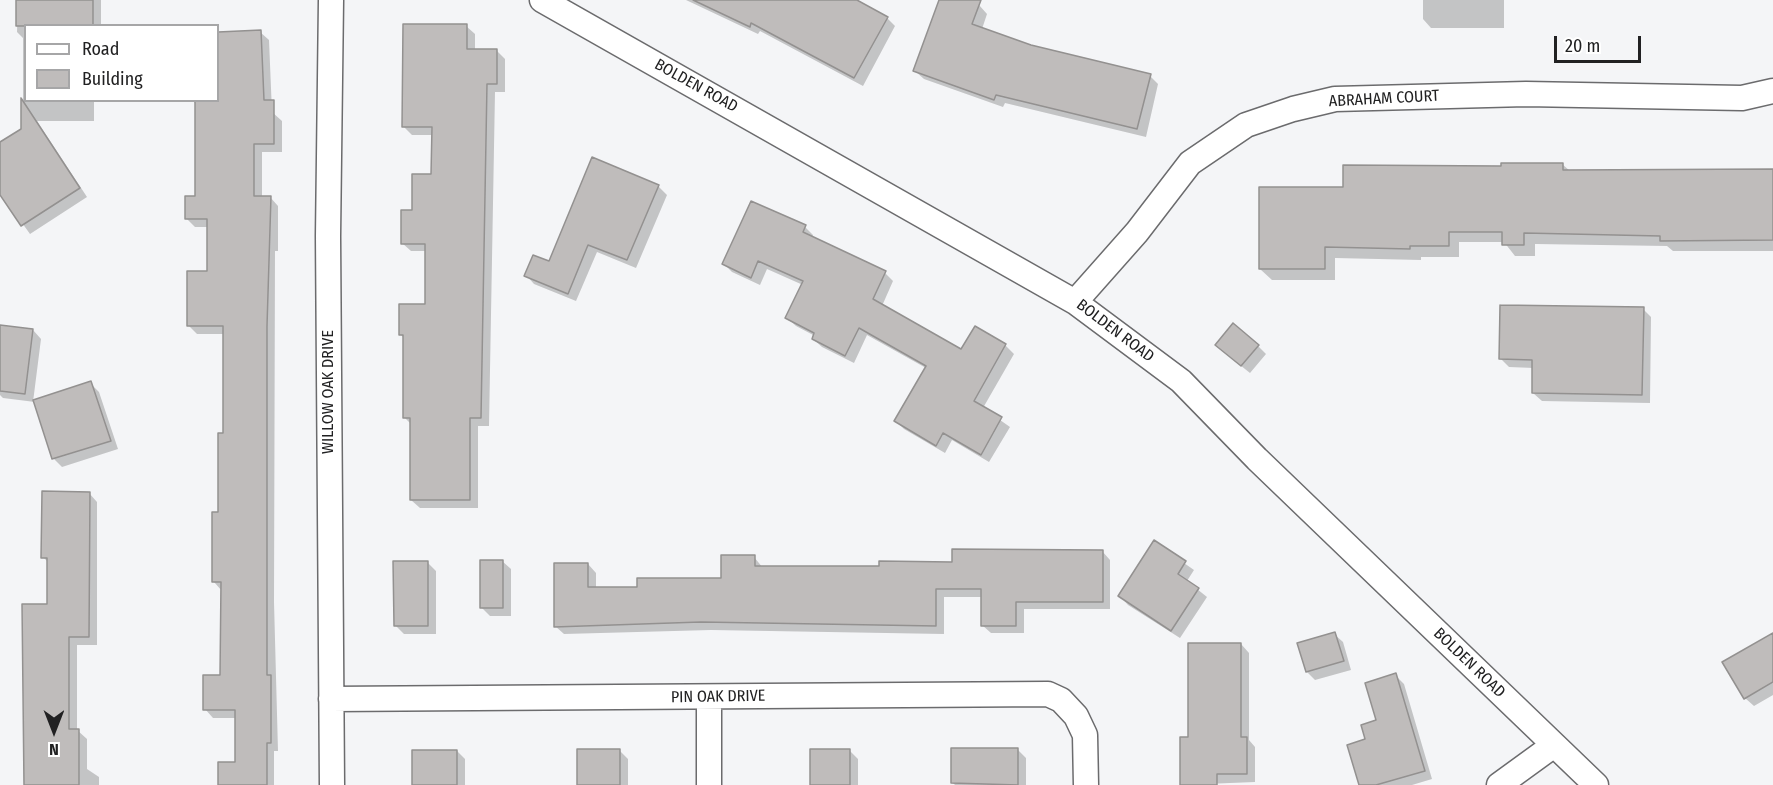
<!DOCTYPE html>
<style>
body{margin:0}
#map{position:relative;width:1773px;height:785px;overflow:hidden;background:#f4f5f7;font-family:"Fira Sans Condensed",sans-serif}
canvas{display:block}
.legend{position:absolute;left:24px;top:24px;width:195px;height:78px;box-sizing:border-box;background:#fff;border:2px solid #a6a6a7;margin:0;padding:8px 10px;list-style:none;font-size:18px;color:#212122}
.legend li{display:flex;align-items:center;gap:12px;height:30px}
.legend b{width:30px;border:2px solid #a6a6a7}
.north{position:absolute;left:24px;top:701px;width:60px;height:60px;-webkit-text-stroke:4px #fff;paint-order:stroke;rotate:180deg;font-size:16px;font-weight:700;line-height:24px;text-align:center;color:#212122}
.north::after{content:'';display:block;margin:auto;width:21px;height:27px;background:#212122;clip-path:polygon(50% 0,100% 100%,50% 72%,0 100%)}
.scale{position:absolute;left:1554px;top:36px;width:87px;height:27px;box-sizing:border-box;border:3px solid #212122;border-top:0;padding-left:8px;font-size:18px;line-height:21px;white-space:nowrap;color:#212122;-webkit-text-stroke:4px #fff;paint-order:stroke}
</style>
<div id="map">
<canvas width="1773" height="785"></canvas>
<ul class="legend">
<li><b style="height:8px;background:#fff"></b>Road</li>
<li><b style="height:16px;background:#bfbcbb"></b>Building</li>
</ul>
<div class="north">N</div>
<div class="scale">20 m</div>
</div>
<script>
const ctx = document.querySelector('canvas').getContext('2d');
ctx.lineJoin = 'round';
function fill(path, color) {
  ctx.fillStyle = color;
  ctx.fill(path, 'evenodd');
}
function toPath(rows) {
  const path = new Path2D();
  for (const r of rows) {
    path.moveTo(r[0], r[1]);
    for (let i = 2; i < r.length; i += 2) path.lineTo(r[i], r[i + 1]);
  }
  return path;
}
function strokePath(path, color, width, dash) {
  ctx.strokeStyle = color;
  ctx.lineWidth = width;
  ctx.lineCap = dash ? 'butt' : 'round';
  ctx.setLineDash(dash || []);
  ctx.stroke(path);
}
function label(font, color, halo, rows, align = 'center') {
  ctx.font = font + ' "Fira Sans Condensed",sans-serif';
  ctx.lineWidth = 5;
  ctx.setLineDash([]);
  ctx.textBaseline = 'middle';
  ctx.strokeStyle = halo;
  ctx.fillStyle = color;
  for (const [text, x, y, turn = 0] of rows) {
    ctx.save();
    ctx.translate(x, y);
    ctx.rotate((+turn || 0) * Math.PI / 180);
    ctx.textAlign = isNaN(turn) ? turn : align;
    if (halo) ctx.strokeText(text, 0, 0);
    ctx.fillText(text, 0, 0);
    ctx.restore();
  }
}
const shadow = toPath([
 [18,0,101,0,101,26,26,26,26,100,94,100,94,121,37,121,87,197,30,234,0,192,0,144,23,129,23,38,17,32],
 [686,0,857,0,887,18,895,26,863,86,760,31,758,34],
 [940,0,964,0,979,5,987,14,982,29,1030,47,1150,76,1158,84,1146,137,1005,103,1003,107,924,79,915,71],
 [1423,0,1504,0,1504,28,1431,28,1423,19],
 [466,26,475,34,475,51,497,51,505,59,505,92,495,92,489,426,478,426,478,508,420,508,411,500,411,424,405,418,405,339,400,334,426,305,426,251,411,251,402,243,413,212,433,176,433,135,412,135,403,126],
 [260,32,269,40,272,112,282,121,282,152,262,152,262,197,270,197,278,206,278,251,275,251,274,602,278,751,274,751,274,785,219,785,237,764,237,718,213,718,205,709,222,676,222,591,214,582,224,435,224,334,197,334,189,326,208,273,208,227,195,227,186,218,197,197,197,105,192,100,218,100,218,33],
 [1562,164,1570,171,1660,173,1660,169,1773,169,1773,251,1673,251,1667,246,1535,244,1535,256,1515,256,1504,242,1459,242,1459,257,1421,257,1421,260,1335,258,1335,280,1272,280,1260,269,1344,189,1503,168],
 [658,186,667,195,636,268,597,252,576,301,534,284,526,275,550,263],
 [805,227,813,235,812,238,885,273,893,281,882,306,961,351,975,328,1005,345,1014,354,983,408,1010,427,989,462,952,440,945,453,904,429,896,421,926,368,867,335,854,363,822,347,813,339,815,336,796,326,787,318,803,285,767,269,760,285,732,272,724,264],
 [1643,309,1651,317,1650,403,1542,401,1533,393,1534,368,1509,367,1501,359],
 [0,326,33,330,41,339,33,402,90,383,99,392,118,449,62,467,54,459,35,402,3,398,0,395],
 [1258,346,1266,354,1250,373,1225,353],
 [89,493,97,502,97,645,77,645,77,730,87,739,87,769,99,777,99,785,25,785,49,605,49,563,43,557],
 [1154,542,1194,570,1187,581,1207,597,1180,638,1128,605,1120,596],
 [1102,551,1110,560,1110,609,1024,609,1024,633,991,633,982,625,982,597,944,597,944,634,711,630,564,634,555,626,588,564,596,573,596,588,639,588,722,580,754,557,763,568,881,568],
 [502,561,511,569,511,616,490,616,482,608],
 [427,562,436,571,436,634,404,634,395,625],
 [1334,634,1343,642,1351,670,1315,680,1307,672],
 [1773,634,1773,695,1754,706,1745,698],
 [1241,644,1249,653,1249,740,1255,747,1255,782,1181,785,1189,739],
 [1395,675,1404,684,1432,779,1412,785,1361,785,1367,740,1378,721],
 [1017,749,1026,758,1026,785,955,785,952,782],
 [619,750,628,759,628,785,578,785],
 [849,750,858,759,858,785,787,785,811,785],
 [457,751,465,759,465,785,413,785]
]);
const building = toPath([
 [16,0,93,0,93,26,16,26,16,0],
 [693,0,857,0,888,17,854,78,751,23,750,27,693,0],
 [939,0,981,0,972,24,1031,45,1151,74,1137,129,996,95,994,100,913,71,939,0],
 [403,24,467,24,467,49,497,49,497,84,487,84,481,418,470,418,470,500,410,500,410,418,403,418,403,335,399,335,399,304,425,304,425,244,401,244,401,210,412,210,412,174,431,174,432,127,402,127,403,24],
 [261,30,264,100,274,100,274,144,254,144,254,196,271,196,267,326,267,675,271,675,271,743,267,743,267,785,218,785,218,762,235,762,235,710,203,710,203,675,220,675,221,582,212,582,212,512,218,512,218,433,223,433,223,326,187,326,187,271,207,271,207,219,185,219,185,196,195,196,195,100,218,100,218,32,261,30],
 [21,98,80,188,21,226,0,195,0,142,21,129,21,98],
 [592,157,659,185,627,260,588,245,568,294,524,276,533,255,549,261,592,157],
 [1501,163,1563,163,1563,170,1773,169,1773,240,1660,241,1660,236,1524,233,1524,245,1502,245,1502,232,1449,232,1449,246,1410,246,1410,249,1325,247,1325,269,1259,269,1259,187,1343,187,1343,165,1501,166,1501,163],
 [751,201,806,225,803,232,886,271,873,299,961,349,975,326,1006,344,974,401,1002,417,981,455,943,433,936,446,894,421,926,366,859,328,845,356,812,339,814,333,785,318,803,281,758,261,751,278,722,264,751,201],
 [1500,305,1644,307,1642,395,1532,393,1532,360,1499,359,1500,305],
 [1233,323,1259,345,1241,366,1215,345,1233,323],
 [0,325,33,329,25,394,0,391,0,325],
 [91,381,111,441,52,459,33,400,91,381],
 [42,491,90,492,89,637,69,637,69,729,79,729,79,785,24,785,22,604,47,604,47,558,41,558,42,491],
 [1154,540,1186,561,1178,574,1199,588,1171,631,1118,596,1154,540],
 [952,549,1103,550,1103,602,1016,602,1016,626,981,626,981,589,936,589,936,626,701,622,554,627,554,563,588,563,588,587,637,587,637,578,721,578,721,555,755,555,755,566,879,566,879,561,952,562,952,549],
 [480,560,503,560,503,608,480,608,480,560],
 [393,561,428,561,428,626,394,626,393,561],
 [1335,632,1344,661,1306,672,1297,643,1335,632],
 [1773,633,1773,682,1744,699,1722,662,1773,633],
 [1188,643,1241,643,1241,737,1247,737,1247,774,1217,774,1217,785,1180,785,1180,737,1188,737,1188,643],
 [1396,673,1425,771,1376,785,1359,785,1347,745,1365,739,1361,725,1376,720,1365,683,1396,673],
 [951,748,1018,748,1018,785,951,783,951,748],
 [577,749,620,749,620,785,577,785,577,749],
 [810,749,850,749,850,785,810,785,810,749],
 [412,750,457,750,457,785,412,785,412,750]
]);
const street = toPath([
 [331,0,328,236,332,785],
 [542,0,1075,302,1181,381,1257,459,1596,785],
 [1075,302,1137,232,1190,163,1246,125,1293,109,1335,99,1526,94,1742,98,1773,91],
 [331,699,1048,694,1061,700,1076,716,1085,735,1086,785],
 [709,785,709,697],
 [1499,785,1554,745]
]);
const streetNames = [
 ["BOLDEN ROAD",696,86,29],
 ["ABRAHAM COURT",1384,99,-3],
 ["BOLDEN ROAD",1115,331,37],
 ["WILLOW OAK DRIVE",329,392,-90],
 ["BOLDEN ROAD",1469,663,44],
 ["PIN OAK DRIVE",718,697,-1]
];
fill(shadow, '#0003');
fill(building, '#bfbcbb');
strokePath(building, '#939190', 1.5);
strokePath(street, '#6b6b6d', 27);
strokePath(street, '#fff', 24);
label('16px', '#212122', '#fff', streetNames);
</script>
